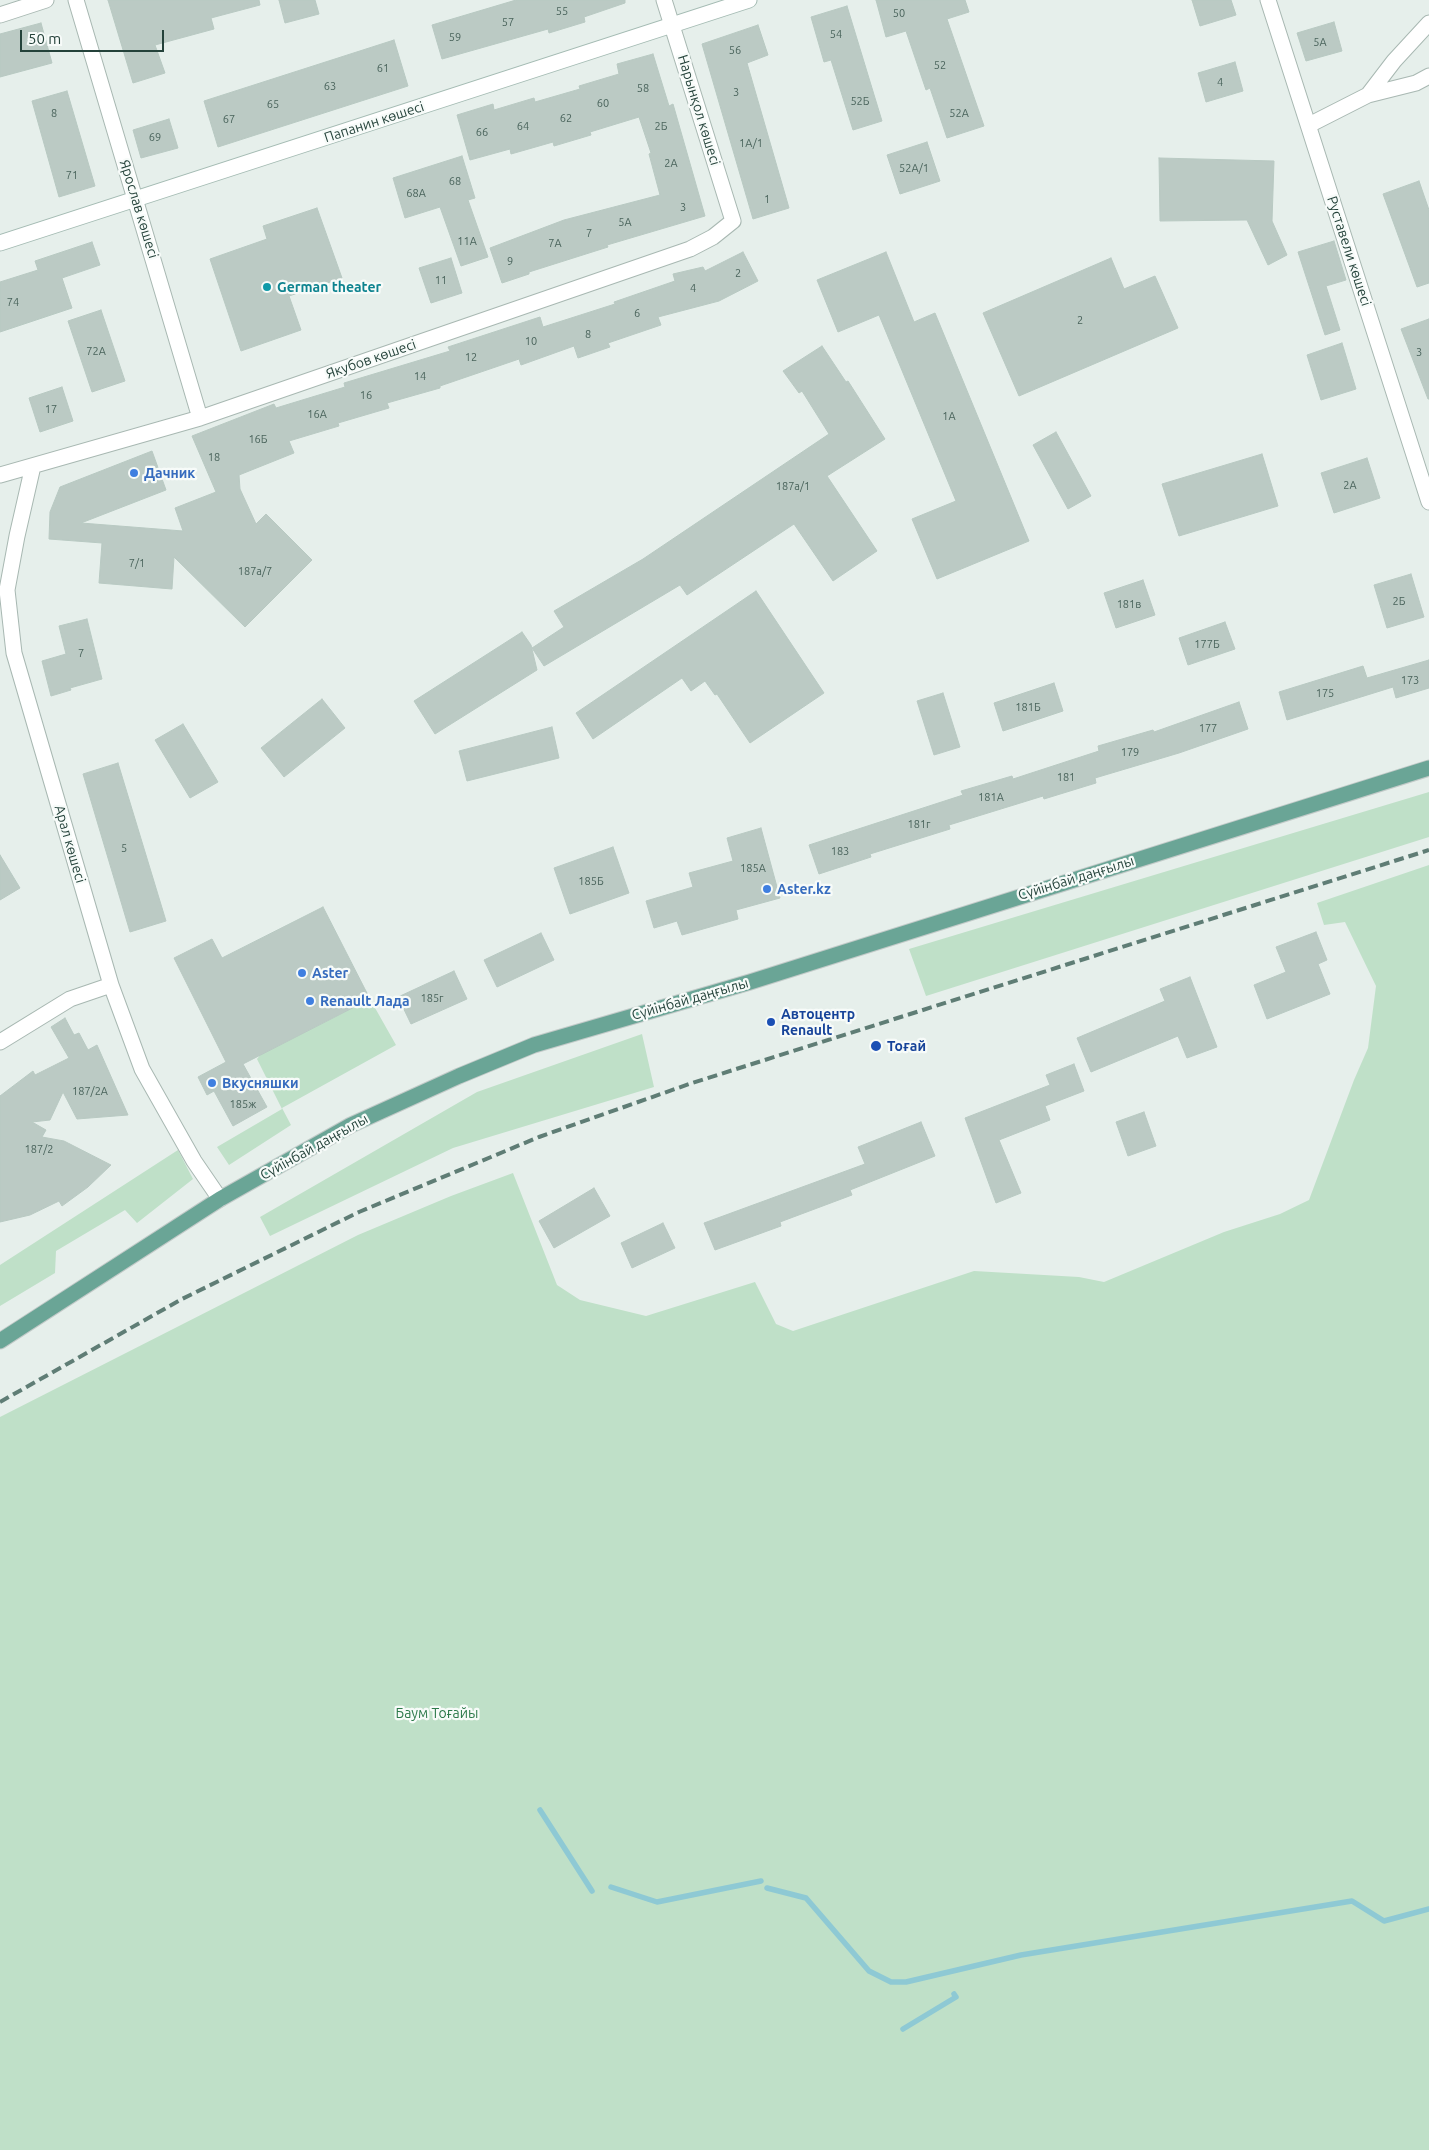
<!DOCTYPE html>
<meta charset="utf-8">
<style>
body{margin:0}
#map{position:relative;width:1429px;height:2150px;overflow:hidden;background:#e6efeb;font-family:Ubuntu,sans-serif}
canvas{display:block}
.scale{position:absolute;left:20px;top:30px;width:144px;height:22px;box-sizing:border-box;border:2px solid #24423a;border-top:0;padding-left:6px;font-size:15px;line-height:18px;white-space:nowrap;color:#24423a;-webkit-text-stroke:4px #f7fbf9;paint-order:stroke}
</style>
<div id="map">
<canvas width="1429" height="2150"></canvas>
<div class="scale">50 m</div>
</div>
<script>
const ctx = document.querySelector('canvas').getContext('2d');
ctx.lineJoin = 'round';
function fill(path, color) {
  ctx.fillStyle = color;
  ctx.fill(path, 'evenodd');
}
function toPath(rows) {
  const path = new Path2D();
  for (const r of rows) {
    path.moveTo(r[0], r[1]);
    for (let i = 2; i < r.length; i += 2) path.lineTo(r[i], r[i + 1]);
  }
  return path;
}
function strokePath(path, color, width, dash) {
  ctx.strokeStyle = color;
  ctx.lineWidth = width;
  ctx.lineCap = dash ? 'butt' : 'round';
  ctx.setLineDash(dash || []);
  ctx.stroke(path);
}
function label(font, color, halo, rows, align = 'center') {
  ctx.font = font + ' Ubuntu,sans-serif';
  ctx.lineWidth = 4.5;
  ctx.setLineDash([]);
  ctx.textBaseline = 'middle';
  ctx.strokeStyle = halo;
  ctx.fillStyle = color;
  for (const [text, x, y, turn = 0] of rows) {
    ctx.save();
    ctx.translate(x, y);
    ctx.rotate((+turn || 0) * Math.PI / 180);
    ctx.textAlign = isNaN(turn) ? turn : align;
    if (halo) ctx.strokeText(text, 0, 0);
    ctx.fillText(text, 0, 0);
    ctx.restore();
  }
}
const green = toPath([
 [1429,792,1429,837,926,996,909,949],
 [1429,865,1429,2150,0,2150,0,1417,358,1235,451,1196,513,1173,557,1285,580,1300,646,1316,755,1282,776,1324,793,1331,974,1271,1079,1277,1104,1282,1224,1232,1280,1214,1309,1200,1354,1080,1368,1048,1376,986,1345,922,1324,925,1317,903],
 [370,999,396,1045,282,1108,291,1125,229,1165,217,1147,282,1109,257,1059,261,1054],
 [642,1034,654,1087,453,1148,270,1236,260,1217,477,1092],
 [178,1150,193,1179,137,1223,125,1210,56,1251,55,1273,0,1306,0,1265]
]);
const stream = toPath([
 [540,1810,592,1891],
 [611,1887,657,1902,761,1881],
 [767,1888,806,1898,869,1971,891,1982,906,1982,1021,1955,1352,1901,1384,1921,1429,1909],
 [903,2029,956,1997,954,1994]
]);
const building = toPath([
 [108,0,259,0,260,5,211,18,214,29,155,45,165,73,133,83,108,0],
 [279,0,315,0,319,14,285,23,279,0],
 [516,0,625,0,625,3,584,17,585,22,549,33,548,29,442,59,432,25,516,0],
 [876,0,965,0,969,12,947,19,984,126,947,138,930,88,926,90,906,31,886,37,876,0],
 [1192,0,1231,0,1236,15,1200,26,1192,0],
 [847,6,882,121,853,130,831,60,824,62,811,17,847,6],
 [1334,22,1342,51,1306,61,1297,33,1334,22],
 [41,23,52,63,0,77,0,34,41,23],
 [758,25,768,55,747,63,789,208,753,219,702,44,758,25],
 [394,40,408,86,218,147,204,101,394,40],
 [653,54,669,106,673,104,705,216,607,245,608,247,529,272,529,274,502,283,490,248,564,220,660,195,649,154,651,153,639,117,590,132,591,135,554,146,553,142,511,154,510,149,470,160,457,115,493,104,494,110,534,98,535,102,580,89,579,86,619,74,617,64,653,54],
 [1235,62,1243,91,1206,102,1198,73,1235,62],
 [67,91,95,186,59,197,32,101,67,91],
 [169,119,178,148,141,158,133,130,169,119],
 [927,142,940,181,900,194,887,155,927,142],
 [462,156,475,198,468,200,488,257,461,266,440,207,405,218,393,178,462,156],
 [1159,158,1274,161,1272,221,1287,255,1268,265,1247,220,1160,221,1159,158],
 [1419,181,1429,210,1429,283,1417,287,1383,194,1419,181],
 [317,208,342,278,289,296,301,330,241,351,210,259,267,239,263,226,317,208],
 [1334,241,1346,280,1326,286,1340,330,1325,335,1298,252,1334,241],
 [92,242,100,265,62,278,72,308,0,332,0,282,38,270,35,261,92,242],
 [743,252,758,281,719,301,658,317,661,325,608,343,610,347,578,358,574,346,521,365,519,359,440,386,440,388,387,403,389,408,338,423,339,426,289,441,294,453,239,475,240,489,256,524,266,514,312,560,245,627,174,557,172,589,99,583,102,543,49,539,50,512,60,487,152,451,166,490,81,523,183,531,175,508,216,492,192,436,274,404,276,408,345,387,344,383,450,351,448,347,540,317,543,327,615,304,614,302,675,281,673,274,703,267,705,271,743,252],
 [886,252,914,322,935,313,1029,541,937,579,912,519,956,501,879,315,838,332,817,280,886,252],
 [451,258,462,293,431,303,419,268,451,258],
 [1111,258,1124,289,1155,276,1178,328,1019,396,983,313,1111,258],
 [101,310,125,381,92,392,68,321,101,310],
 [1429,319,1429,399,1428,399,1401,329,1429,319],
 [1342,343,1356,389,1321,400,1307,355,1342,343],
 [822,346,846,382,848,381,885,439,827,476,877,551,833,581,794,524,687,595,680,585,544,666,532,648,564,627,554,611,643,559,829,434,802,391,799,393,783,371,822,346],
 [62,387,73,421,40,432,29,398,62,387],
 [1056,432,1091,496,1068,509,1033,445,1056,432],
 [1262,454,1278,506,1179,536,1162,484,1262,454],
 [1367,458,1380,498,1334,513,1321,473,1367,458],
 [1411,574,1424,617,1387,628,1374,585,1411,574],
 [1143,580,1155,615,1116,628,1104,593,1143,580],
 [756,591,824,693,750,743,717,694,715,695,705,681,691,691,682,678,593,739,576,713,756,591],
 [87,619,102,679,70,688,71,690,51,696,42,661,66,654,59,626,87,619],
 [1225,622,1235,649,1188,665,1179,638,1225,622],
 [522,632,531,645,537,670,435,734,414,701,522,632],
 [1429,660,1429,688,1396,698,1393,687,1287,720,1279,692,1363,666,1367,678,1429,660],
 [1054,683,1063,711,1003,731,994,703,1054,683],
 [943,693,960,747,934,755,917,701,943,693],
 [322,699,345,728,284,777,261,748,322,699],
 [1239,702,1248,729,1179,753,1095,778,1096,783,1044,799,1043,796,949,825,950,829,870,854,871,857,819,874,809,845,963,795,961,791,1012,776,1013,779,1099,751,1098,746,1153,730,1154,732,1239,702],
 [183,724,218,782,190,798,155,740,183,724],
 [552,727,559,758,467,781,459,751,552,727],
 [118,763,166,921,130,932,83,774,118,763],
 [761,828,780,898,736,910,738,919,682,935,677,921,654,928,646,901,693,887,689,873,733,861,727,838,761,828],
 [613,847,629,893,570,914,554,868,613,847],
 [0,855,20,888,0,900,0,855],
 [323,907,370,999,243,1064,267,1107,233,1126,214,1091,207,1095,198,1077,226,1062,174,958,212,939,222,958,323,907],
 [1316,932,1327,960,1318,964,1330,994,1267,1019,1254,985,1286,972,1276,947,1316,932],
 [541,933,554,960,497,987,484,960,541,933],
 [454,971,467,999,411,1024,398,997,454,971],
 [1190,977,1217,1047,1187,1058,1178,1036,1091,1072,1077,1038,1165,1001,1160,989,1190,977],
 [65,1018,74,1035,79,1033,88,1050,97,1045,128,1115,77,1119,63,1092,50,1120,32,1122,46,1130,42,1137,64,1141,111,1165,88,1187,62,1206,59,1201,30,1215,0,1222,0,1096,33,1071,35,1075,69,1058,51,1027,65,1018],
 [1074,1064,1084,1091,1045,1106,1050,1120,999,1140,1021,1193,996,1203,965,1118,1050,1085,1046,1075,1074,1064],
 [1144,1112,1156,1146,1128,1156,1116,1122,1144,1112],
 [921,1122,935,1156,850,1190,852,1195,780,1222,781,1226,715,1250,704,1223,865,1164,858,1147,921,1122],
 [594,1188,610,1216,554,1248,539,1221,594,1188],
 [663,1223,675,1248,632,1268,621,1243,663,1223]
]);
const minor = toPath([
 [76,0,200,418],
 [0,15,46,0],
 [1368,95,1394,61,1429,23],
 [1309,125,1368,95,1416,83,1429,76],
 [33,466,17,536,7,590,14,653,111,985,142,1069,194,1161,220,1199],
 [0,475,200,418,690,249,713,237,733,221,664,0],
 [0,1042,70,999,111,985]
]);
const tertiary = toPath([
 [1268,0,1429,502]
]);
const secondary = toPath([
 [0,243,749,0]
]);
const primary = toPath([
 [0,1341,220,1199,351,1125,459,1076,534,1045,750,982,1429,768]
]);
const rail = toPath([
 [0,1402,182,1299,359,1212,539,1137,692,1083,1429,850]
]);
const markers = [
 [267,287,5,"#0f9aa8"],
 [134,473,5,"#3f7fe0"],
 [767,889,5,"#3f7fe0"],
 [302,973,5,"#3f7fe0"],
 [310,1001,5,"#3f7fe0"],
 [771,1022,5,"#1a4fb4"],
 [876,1046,6,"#1a4fb4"],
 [212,1083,5,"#3f7fe0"]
];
const numberNames = [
 ["55",562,11],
 ["50",899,13],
 ["57",508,22],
 ["54",836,34],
 ["59",455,37],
 ["5А",1320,42],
 ["56",735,50],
 ["52",940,65],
 ["61",383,68],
 ["4",1220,82],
 ["63",330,86],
 ["58",643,88],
 ["3",736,92],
 ["52Б",860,101],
 ["60",603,103],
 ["65",273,104],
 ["8",54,113],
 ["52А",959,113],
 ["62",566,118],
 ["67",229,119],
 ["64",523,126],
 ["2Б",661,126],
 ["66",482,132],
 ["69",155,137],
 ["1А/1",751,143],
 ["2А",671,163],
 ["52А/1",914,168],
 ["71",72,175],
 ["68",455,181],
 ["68А",416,193],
 ["1",767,199],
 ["3",683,207],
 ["5А",625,222],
 ["7",589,233],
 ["11А",467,241],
 ["7А",555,243],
 ["9",510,261],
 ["2",738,273],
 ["11",441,280],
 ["4",693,288],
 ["74",13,302],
 ["6",637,313],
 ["2",1080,320],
 ["8",588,334],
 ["10",531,341],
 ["72А",96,351],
 ["3",1419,352],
 ["12",471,357],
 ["14",420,376],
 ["16",366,395],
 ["17",51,409],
 ["16А",317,414],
 ["1А",949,416],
 ["16Б",258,439],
 ["18",214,457],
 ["2А",1350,485],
 ["187а/1",793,486],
 ["7/1",137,563],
 ["187а/7",255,571],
 ["2Б",1399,601],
 ["181в",1129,604],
 ["177Б",1207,644],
 ["7",81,653],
 ["173",1410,680],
 ["175",1325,693],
 ["181Б",1028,707],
 ["177",1208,728],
 ["179",1130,752],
 ["181",1066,777],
 ["181А",991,797],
 ["181г",919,824],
 ["5",124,848],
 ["183",840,851],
 ["185А",753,868],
 ["185Б",591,881],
 ["185г",432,998],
 ["187/2А",90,1091],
 ["185ж",243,1104],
 ["187/2",39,1149]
];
const streetNames = [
 ["Нарынқол көшесі",699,110,73],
 ["Папанин көшесі",374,122,-18],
 ["Ярослав көшесі",139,209,73],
 ["Руставели көшесі",1349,251,72],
 ["Якубов көшесі",371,359,-19],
 ["Арал көшесі",70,844,74],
 ["Сүйінбай даңғылы",1076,878,-17],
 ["Сүйінбай даңғылы",690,999,-16],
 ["Сүйінбай даңғылы",314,1147,-29]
];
const cultureNames = [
 ["German theater",277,287]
];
const shopNames = [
 ["Дачник",144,473],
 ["Aster.kz",777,889],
 ["Aster",312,973],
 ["Renault Лада",320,1001],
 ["Вкусняшки",222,1083]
];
const transitNames = [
 ["Автоцентр",781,1014],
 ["Renault",781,1030],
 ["Тоғай",887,1046]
];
const parkNames = [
 ["Баум Тоғайы",437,1713]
];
fill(green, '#bfe0c8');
strokePath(stream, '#8ec9d4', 5.5);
fill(building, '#bbcac4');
strokePath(building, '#b8c9c2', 1);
strokePath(minor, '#a8b8b2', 17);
strokePath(tertiary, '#a8b8b2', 17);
strokePath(secondary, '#a4bbb3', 17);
strokePath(primary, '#c2cac8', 17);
strokePath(minor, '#fff', 15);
strokePath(tertiary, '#fff', 15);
strokePath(secondary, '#fff', 15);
strokePath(primary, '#6aa596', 15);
strokePath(rail, '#5f7d75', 4, [10, 5]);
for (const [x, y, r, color] of markers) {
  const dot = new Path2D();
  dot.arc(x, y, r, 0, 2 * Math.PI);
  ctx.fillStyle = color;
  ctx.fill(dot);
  strokePath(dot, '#f7fbf9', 2);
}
label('11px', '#4a645c', null, numberNames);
label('14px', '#24423a', '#f7fbf9', streetNames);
label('bold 14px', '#0d838f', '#f7fbf9', cultureNames, 'left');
label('bold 14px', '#366cbe', '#f7fbf9', shopNames, 'left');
label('bold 14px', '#164399', '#f7fbf9', transitNames, 'left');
label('14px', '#2d7a4b', '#f7fbf9', parkNames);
</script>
